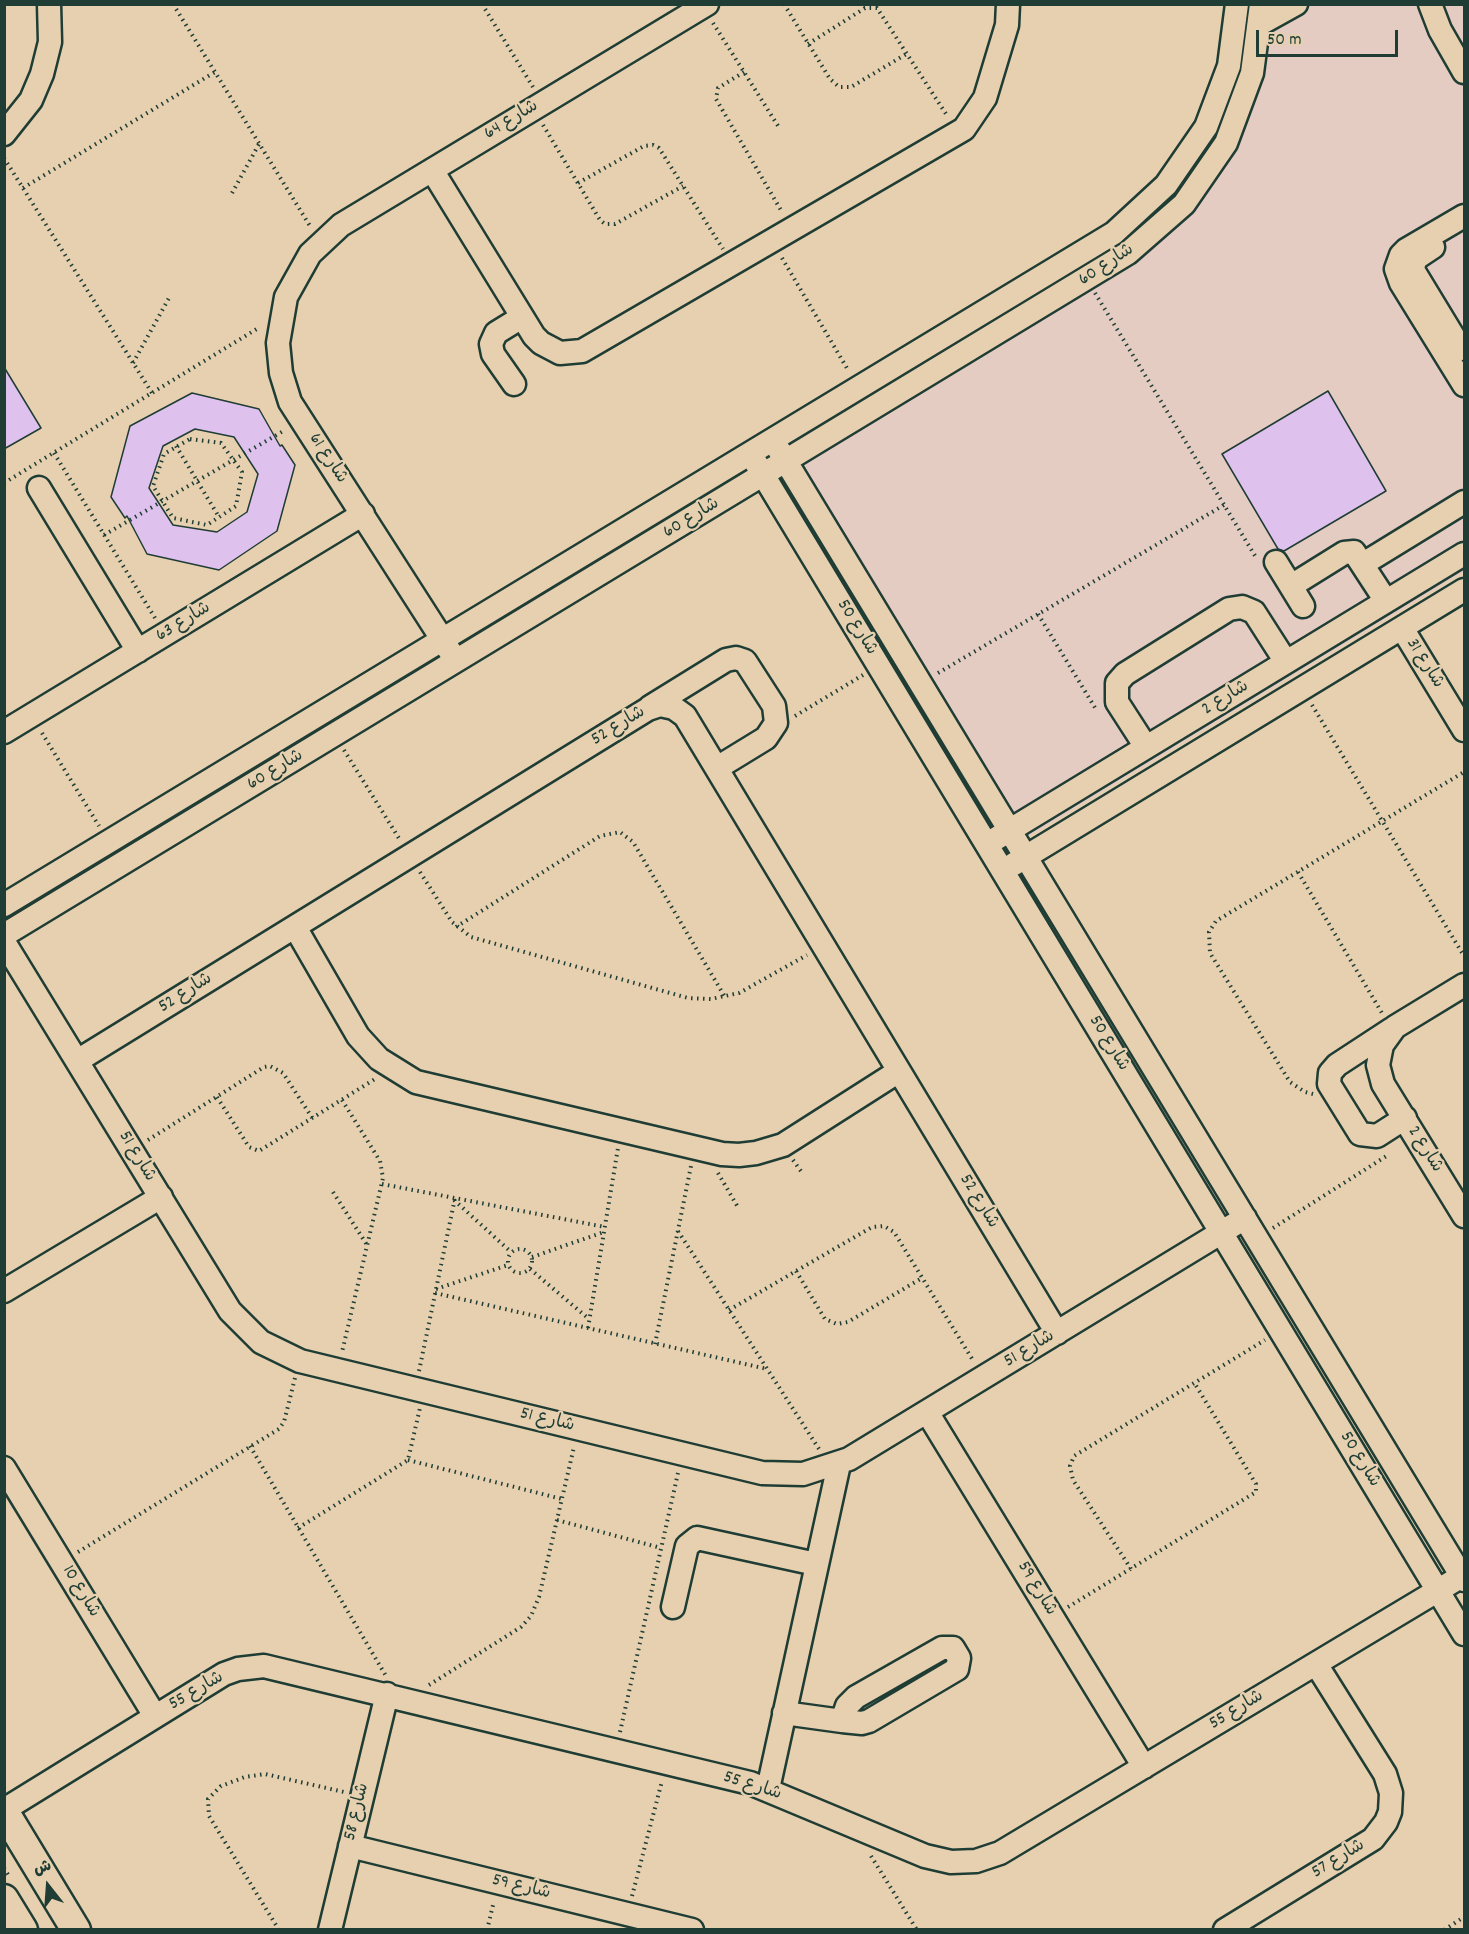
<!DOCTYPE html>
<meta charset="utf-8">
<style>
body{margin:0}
#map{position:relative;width:1469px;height:1934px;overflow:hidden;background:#e6d0af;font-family:Dekko,"Playpen Sans Arabic",sans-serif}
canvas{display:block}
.frame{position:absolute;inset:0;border:6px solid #1f3d34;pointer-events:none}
.north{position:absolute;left:18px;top:1856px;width:60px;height:60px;-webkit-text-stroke:4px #e6d0af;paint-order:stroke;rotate:343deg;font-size:16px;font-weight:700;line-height:24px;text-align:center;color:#1f3d34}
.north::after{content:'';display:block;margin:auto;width:21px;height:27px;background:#1f3d34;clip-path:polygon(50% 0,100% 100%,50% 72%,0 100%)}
.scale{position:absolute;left:1256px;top:30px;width:142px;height:27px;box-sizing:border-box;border:3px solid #1f3d34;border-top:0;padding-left:8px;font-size:18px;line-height:21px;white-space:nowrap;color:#1f3d34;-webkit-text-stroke:4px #e6d0af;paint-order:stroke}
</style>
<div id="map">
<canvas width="1469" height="1934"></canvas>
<div class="frame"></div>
<div class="north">ش</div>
<div class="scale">50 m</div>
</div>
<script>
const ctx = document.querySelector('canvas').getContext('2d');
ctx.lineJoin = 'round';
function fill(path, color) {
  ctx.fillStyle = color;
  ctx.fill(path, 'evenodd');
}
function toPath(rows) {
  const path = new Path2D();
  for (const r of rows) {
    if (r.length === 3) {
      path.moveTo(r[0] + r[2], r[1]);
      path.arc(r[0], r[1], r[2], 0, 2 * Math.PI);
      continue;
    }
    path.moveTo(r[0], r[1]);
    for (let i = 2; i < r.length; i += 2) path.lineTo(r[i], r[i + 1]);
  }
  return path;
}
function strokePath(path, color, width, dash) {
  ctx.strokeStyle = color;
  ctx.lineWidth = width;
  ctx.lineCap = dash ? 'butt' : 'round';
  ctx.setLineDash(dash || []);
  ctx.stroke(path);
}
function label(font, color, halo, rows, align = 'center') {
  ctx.font = font + ' Dekko,"Playpen Sans Arabic",sans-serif';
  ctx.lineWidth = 4.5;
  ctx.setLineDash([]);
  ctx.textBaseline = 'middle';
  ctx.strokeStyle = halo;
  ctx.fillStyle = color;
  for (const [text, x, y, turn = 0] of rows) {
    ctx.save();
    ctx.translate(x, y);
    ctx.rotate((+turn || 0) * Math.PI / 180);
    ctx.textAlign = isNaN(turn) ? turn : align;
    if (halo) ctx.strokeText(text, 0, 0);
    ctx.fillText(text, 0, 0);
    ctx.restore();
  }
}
const built = toPath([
 [1250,5,1464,5,1464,572,1007,850,770,458,1113,248,1158,212,1193,171,1219,129,1229,107,1243,61]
]);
const building = toPath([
 [4,367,41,428,4,449,4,367],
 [1328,391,1386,491,1284,551,1278,549,1222,454,1328,391],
 [192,393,259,409,280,446,282,445,295,465,277,531,219,570,147,554,127,516,125,518,111,497,130,426,192,393],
 [195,429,234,437,258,474,247,512,217,532,173,525,149,488,163,446,195,429]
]);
const path = toPath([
 [173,4,310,226],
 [482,4,533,87],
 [784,4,830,79,839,87,851,87,908,53],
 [713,23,780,129],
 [808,44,865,8,877,8,948,117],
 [744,72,718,88,716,99,782,212],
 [543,125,600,220,605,224,615,224,683,186],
 [4,158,152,393],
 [578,183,644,146,653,145,659,148,723,249],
 [23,188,215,72],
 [232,193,259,144],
 [782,258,848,370],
 [1095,293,1257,559],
 [133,363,169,298],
 [190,439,221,443,242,472,236,506,207,525,173,518,153,486,164,454,190,439],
 [176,446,219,517],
 [54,453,155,618],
 [4,483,260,327],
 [104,535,285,430],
 [1038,614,1097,711],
 [938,673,1224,505],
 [1312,705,1464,956],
 [795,716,863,675],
 [42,733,99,826],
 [344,750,400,840],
 [420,872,452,922,471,937,688,998,711,999,739,993,807,955],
 [1298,872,1382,1013],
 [456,927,600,836,620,832,633,842,725,997],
 [1313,1094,1305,1092,1290,1082,1210,953,1209,932,1216,921,1464,772],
 [217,1097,249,1147,259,1151,375,1079],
 [342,1100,380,1161,383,1178,342,1352],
 [148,1140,264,1067,270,1066,283,1073,313,1119],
 [793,1160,803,1174],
 [718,1173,739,1209],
 [382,1184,605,1227],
 [333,1192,367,1245],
 [454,1200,511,1252],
 [1273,1228,1388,1155],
 [678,1231,819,1449],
 [520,1261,12],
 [532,1257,604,1232],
 [530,1269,589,1319],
 [796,1271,825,1319,837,1324,848,1322,922,1278],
 [436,1289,508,1265],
 [435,1293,767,1369],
 [729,1310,872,1227,884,1226,894,1232,974,1362],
 [588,1328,618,1148],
 [655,1344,691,1166],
 [419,1371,455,1198],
 [250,1446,386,1676],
 [408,1460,562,1499],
 [557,1520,661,1548],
 [298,1528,408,1460,420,1408],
 [78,1552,279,1429,284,1422,295,1378],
 [1131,1569,1073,1480,1070,1466,1074,1456,1265,1340],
 [1068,1607,1256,1492,1256,1484,1195,1384],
 [429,1685,521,1627,531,1616,539,1597,574,1447],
 [620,1732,678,1473],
 [871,1856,917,1930],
 [4,1868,10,1878],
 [632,1896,662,1781],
 [279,1930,209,1816,208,1799,221,1786,245,1777,265,1774,344,1792],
 [487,1930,494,1901],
 [1444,1930,1464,1917]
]);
const minor = toPath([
 [1430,4,1440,30,1464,72],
 [1260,24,1296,4],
 [4,134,31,100,42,74,50,42,49,4],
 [432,170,534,336,541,343,560,353,582,351,964,129,985,98,1007,25,1008,4],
 [1464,216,1406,250,1401,255,1396,269,1401,283,1464,385],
 [1433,247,1415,259,1413,270,1461,349],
 [514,384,493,354,491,344,496,333,522,317],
 [779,450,1464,1580],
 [756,463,1464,1634],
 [39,488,138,651],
 [1276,562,1303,606],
 [1363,564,1464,502],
 [1291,586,1344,553,1354,552,1386,601],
 [1402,628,1464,730],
 [451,653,290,402,281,373,278,343,286,297,310,254,341,225,707,4],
 [650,707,726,660,736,658,745,661,774,706,776,723,766,738,717,768],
 [4,732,363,514],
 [1146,747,1117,702,1117,683,1125,674,1229,609,1242,607,1254,612,1286,662],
 [997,838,1464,554],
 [1014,864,1464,590],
 [4,905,1114,233,1166,185,1206,127,1229,66,1237,4],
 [295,927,358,1036,379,1059,416,1082,722,1154,739,1155,756,1153,783,1145,899,1071],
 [4,935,1128,253,1184,204,1226,143,1252,73,1261,4],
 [4,942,230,1311,261,1342,300,1361,762,1473,803,1474,849,1459,1245,1218],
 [1464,985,1395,1027,1382,1045,1378,1065,1383,1084,1464,1216],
 [1392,1029,1337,1065,1330,1073,1329,1084,1360,1134,1377,1136,1405,1118],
 [77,1061,648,709,660,705,674,708,685,716,1057,1333],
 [4,1291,161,1197],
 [927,1412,1144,1767],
 [4,1468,155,1716],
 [673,1607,687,1546,697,1538,816,1564],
 [784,1713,842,1721,862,1723,869,1721,957,1669,959,1658,953,1648,942,1648,856,1697,847,1706,842,1721],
 [768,1789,839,1464],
 [4,1810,224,1674,238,1669,264,1666,750,1783,925,1856,951,1862,976,1861,1000,1853,1462,1576],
 [350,1846,692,1930],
 [330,1930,387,1694],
 [1225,1930,1373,1839,1386,1822,1390,1812,1391,1793,1385,1774,1316,1664]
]);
const major = toPath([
 [4,1811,76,1930],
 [4,1899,23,1930]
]);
const streetNames = [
 ["شارع 64",512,121,-31],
 ["شارع 60",1107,266,-33],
 ["شارع 61",327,459,57],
 ["شارع 60",692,519,-31],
 ["شارع 63",184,623,-31],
 ["شارع 50",856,628,59],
 ["شارع 31",1424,664,58],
 ["شارع 2",1226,699,-31],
 ["شارع 52",619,727,-31],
 ["شارع 60",276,771,-31],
 ["شارع 52",186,994,-32],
 ["شارع 50",1108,1044,59],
 ["شارع 2",1424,1150,58],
 ["شارع 51",136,1157,59],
 ["شارع 52",978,1202,59],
 ["شارع 51",1030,1350,-31],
 ["شارع 51",547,1421,14],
 ["شارع 50",1359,1460,59],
 ["شارع 59",1036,1589,59],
 ["شارع 10",80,1592,59],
 ["شارع 55",197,1692,-30],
 ["شارع 55",1237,1711,-31],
 ["شارع 55",752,1787,18],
 ["شارع 58",358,1812,-76],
 ["شارع 57",1339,1860,-31],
 ["شارع 59",521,1888,14]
];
fill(built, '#e4ccc2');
fill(building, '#dfc1ee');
strokePath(building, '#1f3d34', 1.5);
strokePath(minor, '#1f3d34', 27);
strokePath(major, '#1f3d34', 33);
strokePath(path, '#1f3d34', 4, [1.5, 4.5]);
strokePath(minor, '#e6d0af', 22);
strokePath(major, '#e6d0af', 28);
label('18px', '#1f3d34', '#e6d0af', streetNames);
</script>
